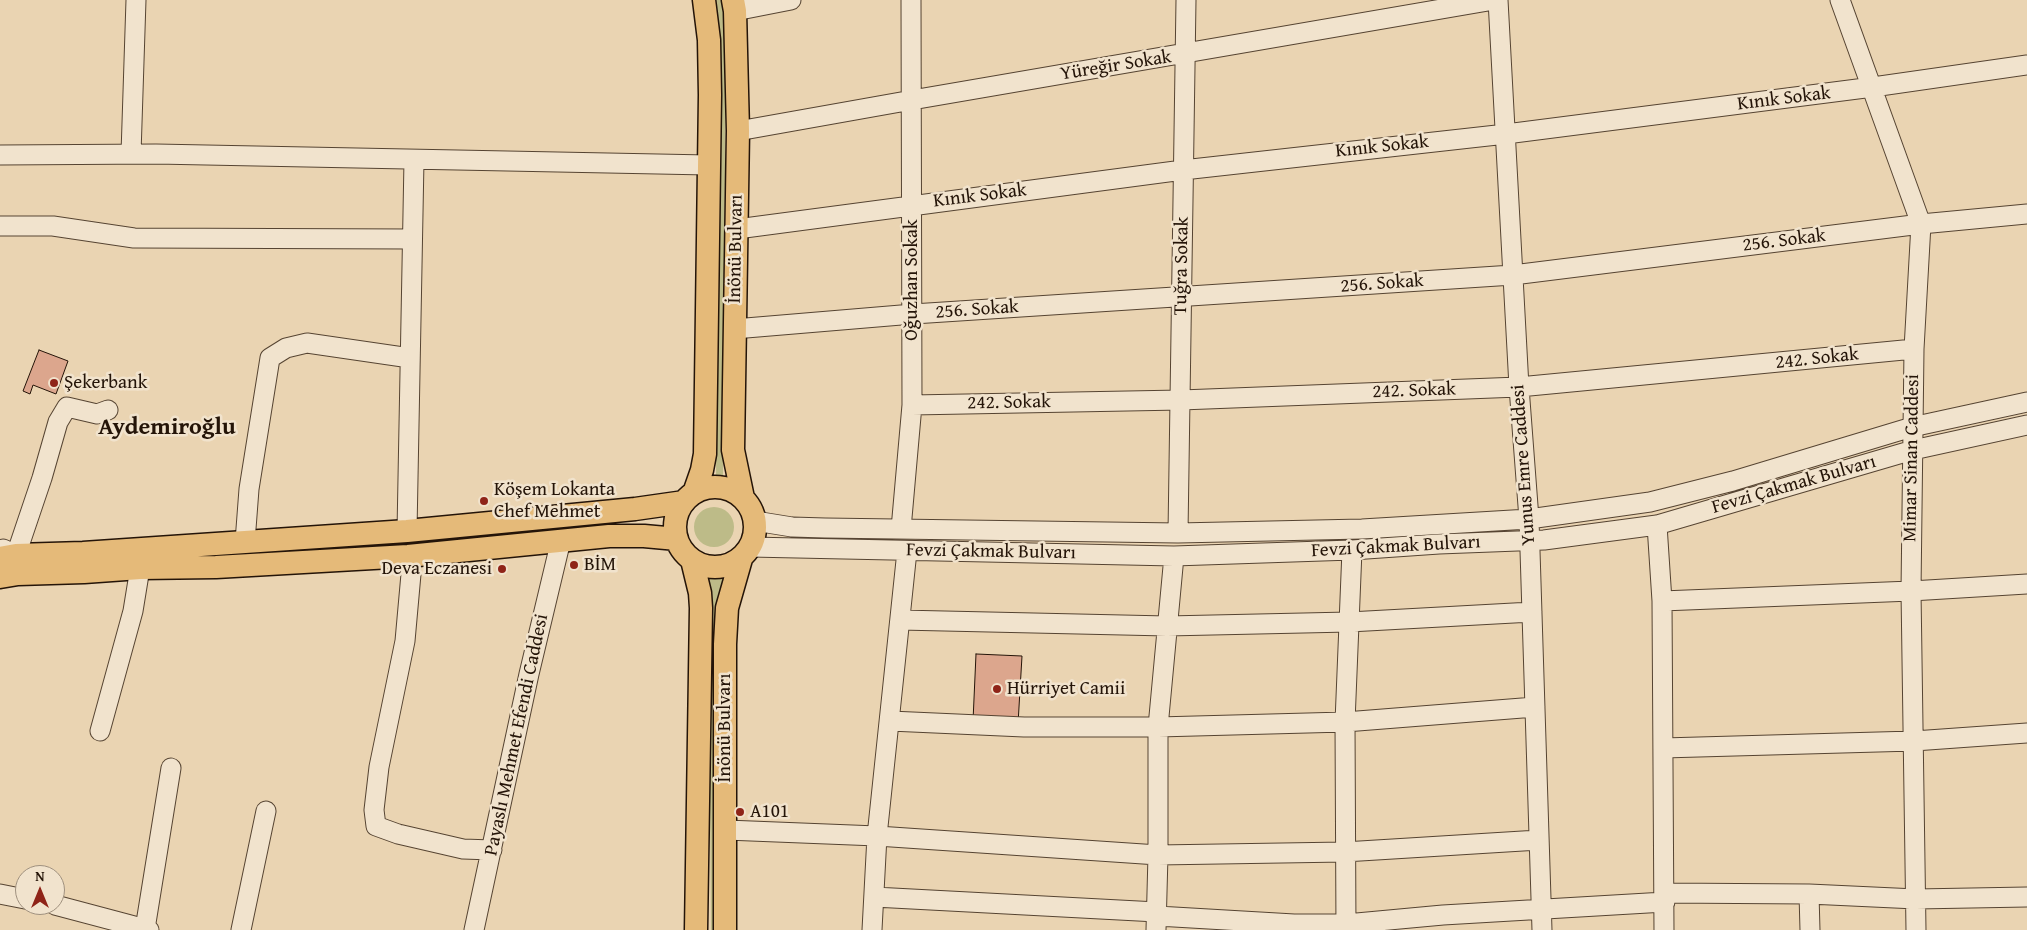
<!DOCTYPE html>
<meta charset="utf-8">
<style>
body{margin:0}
#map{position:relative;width:2027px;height:930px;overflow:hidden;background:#ead4b2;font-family:"Gentium Book Plus",serif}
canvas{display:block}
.north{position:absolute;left:15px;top:865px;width:50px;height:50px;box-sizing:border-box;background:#f1e3cd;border:1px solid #9f907e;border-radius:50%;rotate:0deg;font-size:14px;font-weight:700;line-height:20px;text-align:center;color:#241408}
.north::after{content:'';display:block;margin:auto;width:18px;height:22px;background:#8f2418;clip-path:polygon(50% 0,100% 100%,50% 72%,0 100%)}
</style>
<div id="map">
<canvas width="2027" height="930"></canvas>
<div class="north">N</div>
</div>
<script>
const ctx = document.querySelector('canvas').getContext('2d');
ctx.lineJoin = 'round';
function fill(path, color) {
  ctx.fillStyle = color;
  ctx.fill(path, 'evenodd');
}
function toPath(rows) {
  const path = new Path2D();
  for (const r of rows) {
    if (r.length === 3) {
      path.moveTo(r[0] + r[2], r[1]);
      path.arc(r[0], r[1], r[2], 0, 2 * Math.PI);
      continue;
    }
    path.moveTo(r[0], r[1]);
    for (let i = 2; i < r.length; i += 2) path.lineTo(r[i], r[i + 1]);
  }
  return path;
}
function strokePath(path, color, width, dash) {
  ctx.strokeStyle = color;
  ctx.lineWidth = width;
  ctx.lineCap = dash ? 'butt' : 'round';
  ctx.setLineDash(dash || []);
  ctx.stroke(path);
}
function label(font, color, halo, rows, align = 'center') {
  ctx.font = font + ' "Gentium Book Plus",serif';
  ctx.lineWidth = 5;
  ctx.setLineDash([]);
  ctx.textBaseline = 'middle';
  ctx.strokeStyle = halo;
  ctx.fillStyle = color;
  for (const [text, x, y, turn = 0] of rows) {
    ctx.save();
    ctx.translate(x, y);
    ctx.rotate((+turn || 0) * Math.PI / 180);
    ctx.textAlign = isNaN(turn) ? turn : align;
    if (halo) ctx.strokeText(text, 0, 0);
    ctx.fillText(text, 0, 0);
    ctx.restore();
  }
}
const green = toPath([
 [716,0,724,0,726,27,723,478,716,478,718,228,718,27],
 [714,527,20],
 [726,578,718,597,716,930,711,930,709,646,705,579]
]);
const building = toPath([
 [39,350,68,361,56,394,33,385,30,394,23,391,39,350],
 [976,654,1022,656,1018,724,973,721,976,654]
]);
const minor = toPath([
 [1498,0,1519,387,1529,519,1542,930],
 [1840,0,1921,224,1914,349,1911,591,1916,930],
 [735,11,791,0],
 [738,131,912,100,1494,0],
 [131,154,136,0],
 [0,155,156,154,708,165],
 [0,226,53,226,134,238,412,239],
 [737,229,1183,170,1506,134,1873,87,2027,65],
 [734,329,913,314,1513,275,1921,224,2027,214],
 [912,405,1181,400,1519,387,1914,349],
 [755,521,792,527,825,528,1178,533,1362,529,1529,519,1650,502,1733,481,1912,427,2027,402],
 [1657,525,1662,601,1664,930],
 [901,529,912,405,911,0],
 [407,531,414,160],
 [1178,533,1186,0],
 [245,542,249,489,270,358,286,348,307,343,410,358],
 [750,547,1174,556,1352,550,1439,544,1544,540,1657,525,1913,450,2027,425],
 [3,549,16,555,42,478,58,422,67,407,97,414,108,410],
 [408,556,411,574,405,641,379,767,374,810,376,826,398,834,463,849,492,850],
 [1662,601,1911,591,2027,584],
 [900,620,1167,626,1349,622,1532,612],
 [890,721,1024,727,1158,727,1345,722,1535,707],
 [100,731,133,611,140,568],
 [1663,748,1914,741,2027,733],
 [726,830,877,836,1158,855,1344,852,1539,840],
 [1665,893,1809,894,1916,899,2027,897],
 [0,894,25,899],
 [1809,894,1810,930],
 [874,897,1157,912],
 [55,905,149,930],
 [1157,916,1294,924,1346,924,1443,915,1665,902],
 [145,929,171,768],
 [241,930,266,811],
 [474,930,529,674,561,540],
 [872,930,877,836,907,551],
 [1156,930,1158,855,1158,727,1174,556],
 [1346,930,1345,722,1352,550]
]);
const major = toPath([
 [733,0,735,11,738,131,733,450,743,498],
 [715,527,40],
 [694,493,702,470,705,454,710,95,709,40,704,0],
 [0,558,16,555,83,553,407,531,635,509,684,502],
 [692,560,700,593,701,608,696,930],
 [0,577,18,574,84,572,140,568,216,567,408,556,609,536,644,536,677,539],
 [725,930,725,644,727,608,741,559]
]);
const markers = [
 [54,383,5,"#8f2418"],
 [484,501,5,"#8f2418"],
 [574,565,5,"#8f2418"],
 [502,569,5,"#8f2418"],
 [997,689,5,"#8f2418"],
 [740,812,5,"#8f2418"]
];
const streetNames = [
 ["Yüreğir Sokak",1116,66,-9],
 ["Kınık Sokak",1784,99,-7],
 ["Kınık Sokak",1382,147,-6],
 ["Kınık Sokak",980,196,-7],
 ["256. Sokak",1784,241,-7],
 ["İnönü Bulvarı",736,249,-89],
 ["Tuğra Sokak",1182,266,-89],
 ["Oğuzhan Sokak",912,280,-90],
 ["256. Sokak",1382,284,-4],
 ["256. Sokak",977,310,-4],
 ["242. Sokak",1817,359,-6],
 ["242. Sokak",1414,391,-2],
 ["242. Sokak",1009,403,-1],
 ["Mimar Sinan Caddesi",1912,458,-89],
 ["Yunus Emre Caddesi",1524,465,-94],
 ["Fevzi Çakmak Bulvarı",1794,485,-16],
 ["Fevzi Çakmak Bulvarı",1396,547,-3],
 ["Fevzi Çakmak Bulvarı",991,552,1],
 ["İnönü Bulvarı",725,728,-90],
 ["Payaslı Mehmet Efendi Caddesi",517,735,-78]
];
const poiNames = [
 ["Şekerbank",64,383],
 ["Köşem Lokanta",494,490],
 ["Chef Mehmet",494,512],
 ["BİM",584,565],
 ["Deva Eczanesi",492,569,"right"],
 ["Hürriyet Camii",1007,689],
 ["A101",750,812]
];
const districtNames = [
 ["Aydemiroğlu",167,428]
];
fill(green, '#bdbb88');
fill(building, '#dca68d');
strokePath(building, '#241408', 1);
strokePath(minor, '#564432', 21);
strokePath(major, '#241408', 25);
strokePath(minor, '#f1e3cd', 19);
strokePath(major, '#e5ba79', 22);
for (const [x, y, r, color] of markers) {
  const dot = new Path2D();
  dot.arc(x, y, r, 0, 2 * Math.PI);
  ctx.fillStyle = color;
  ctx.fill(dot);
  strokePath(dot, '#f1e3cd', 2);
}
label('19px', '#241408', '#f1e3cd', streetNames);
label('19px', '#241408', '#f1e3cd', poiNames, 'left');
label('bold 24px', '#241408', '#f1e3cd', districtNames);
</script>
